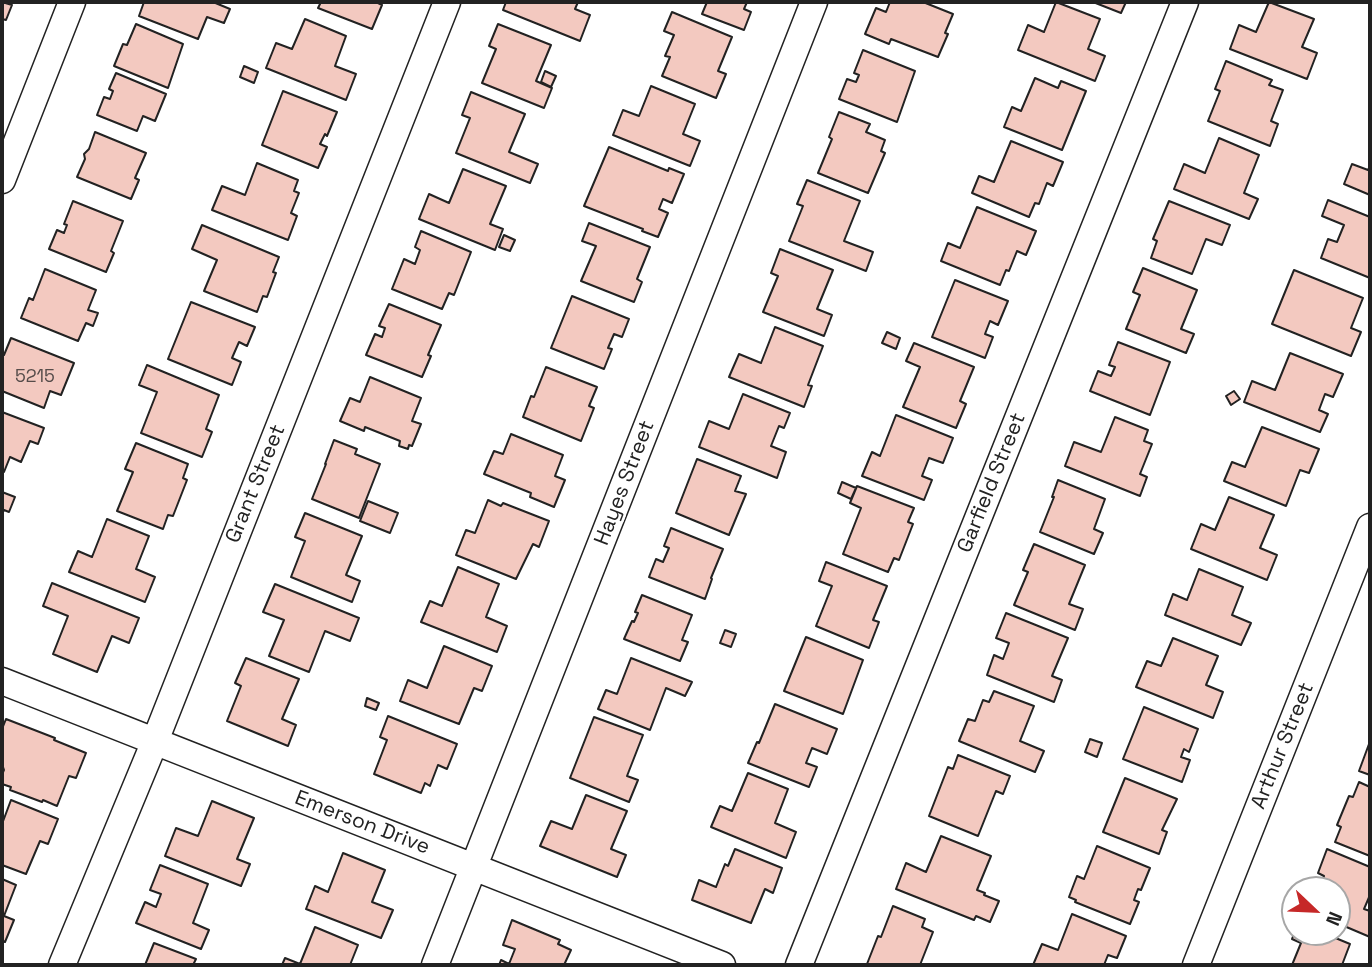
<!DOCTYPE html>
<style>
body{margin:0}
#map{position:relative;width:1372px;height:967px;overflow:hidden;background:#fff;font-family:"Space Grotesk",sans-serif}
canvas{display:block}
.frame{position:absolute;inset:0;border:4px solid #222;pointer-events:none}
.north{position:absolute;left:1281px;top:876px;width:70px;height:70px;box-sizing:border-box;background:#fff;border:2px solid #a7a7a7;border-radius:50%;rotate:113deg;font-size:19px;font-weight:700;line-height:28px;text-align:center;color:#222}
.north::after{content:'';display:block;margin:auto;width:24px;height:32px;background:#c62828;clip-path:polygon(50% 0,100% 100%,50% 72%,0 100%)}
</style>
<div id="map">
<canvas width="1372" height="967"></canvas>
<div class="frame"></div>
<div class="north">N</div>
</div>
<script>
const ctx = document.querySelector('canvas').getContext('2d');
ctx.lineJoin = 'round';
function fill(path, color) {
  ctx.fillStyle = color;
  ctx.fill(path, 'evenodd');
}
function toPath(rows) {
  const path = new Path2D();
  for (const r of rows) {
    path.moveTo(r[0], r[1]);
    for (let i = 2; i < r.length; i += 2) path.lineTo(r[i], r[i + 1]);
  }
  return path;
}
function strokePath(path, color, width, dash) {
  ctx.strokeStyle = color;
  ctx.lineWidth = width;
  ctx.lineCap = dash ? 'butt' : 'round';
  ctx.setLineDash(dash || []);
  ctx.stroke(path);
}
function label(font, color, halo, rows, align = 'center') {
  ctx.font = font + ' "Space Grotesk",sans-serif';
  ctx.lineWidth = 5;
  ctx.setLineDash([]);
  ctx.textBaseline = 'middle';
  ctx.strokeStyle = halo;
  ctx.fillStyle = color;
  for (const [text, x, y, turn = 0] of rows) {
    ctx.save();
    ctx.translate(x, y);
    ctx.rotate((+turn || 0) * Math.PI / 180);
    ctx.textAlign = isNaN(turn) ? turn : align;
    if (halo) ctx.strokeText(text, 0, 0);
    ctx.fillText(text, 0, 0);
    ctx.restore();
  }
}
const building = toPath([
 [2,2,12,5,6,20,2,19,2,2],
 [144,2,213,2,230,9,224,23,207,17,198,39,139,16,144,2],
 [321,2,376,2,382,5,372,29,318,8,321,2],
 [506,2,578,2,575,9,590,15,580,41,503,10,506,2],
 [705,2,747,2,744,9,751,12,744,30,702,14,707,2,705,2],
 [890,2,923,2,953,14,945,33,948,34,938,57,891,39,889,44,865,34,876,8,886,12,890,2],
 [1056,2,1100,19,1088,49,1105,56,1095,81,1018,50,1028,25,1044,32,1056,2],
 [1093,2,1126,2,1121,13,1093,2],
 [1269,2,1314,19,1302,47,1317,53,1307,79,1230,49,1239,25,1256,32,1269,2],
 [672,12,732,37,718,71,726,74,716,98,662,76,670,57,665,56,674,35,664,31,672,12],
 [305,19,346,36,335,66,356,74,346,100,266,68,276,43,292,49,305,19],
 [136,24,183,44,168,88,114,66,123,44,127,45,136,24],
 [498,24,551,45,536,81,552,88,544,108,482,83,496,49,489,46,498,24],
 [863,50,915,71,897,122,839,99,847,79,856,82,859,75,854,73,863,50],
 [1226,61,1272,80,1269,85,1283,90,1271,121,1278,124,1270,146,1208,121,1220,91,1215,89,1226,61],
 [244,66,258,72,254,83,240,77,244,66],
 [545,71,556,76,551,87,541,82,545,71],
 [116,73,166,94,155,121,143,116,137,131,97,115,104,97,110,99,113,91,109,89,116,73],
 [1035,78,1058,88,1061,81,1086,91,1062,150,1004,127,1012,107,1021,111,1035,78],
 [651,86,695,104,683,134,700,141,690,166,613,135,623,110,639,116,651,86],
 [283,91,337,112,327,136,325,134,320,144,327,147,318,168,262,145,283,91],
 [471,92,525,114,509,152,538,164,530,183,456,153,470,118,462,115,471,92],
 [839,112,870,124,866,132,885,140,881,151,885,153,868,193,818,173,832,139,829,137,839,112],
 [95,132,146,153,135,178,139,180,131,199,77,177,85,159,84,154,89,149,95,132],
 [1219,138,1259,155,1244,193,1258,199,1249,219,1174,189,1184,164,1205,173,1219,138],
 [1011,141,1063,162,1053,186,1047,183,1039,204,1035,203,1029,217,972,193,979,176,994,182,1011,141],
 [609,147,668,171,669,168,684,174,672,203,663,199,659,209,668,213,658,237,642,231,643,229,584,206,609,147],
 [257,163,298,180,294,191,299,193,291,213,297,216,288,240,212,210,222,186,245,195,257,163],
 [1352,164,1368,170,1370,166,1370,195,1344,184,1352,164],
 [463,169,506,186,490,224,503,229,495,250,419,219,429,194,449,203,463,169],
 [807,180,860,201,844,241,873,252,866,271,789,241,803,206,797,204,807,180],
 [1328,200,1370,217,1370,278,1321,258,1328,239,1337,242,1344,225,1322,216,1328,200],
 [73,201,123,221,111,251,114,253,106,272,49,249,57,230,64,233,67,225,64,224,73,201],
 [1169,201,1230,225,1222,245,1206,239,1192,274,1151,258,1157,241,1153,239,1169,201],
 [977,207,1036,231,1026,255,1017,251,1009,271,1006,270,1000,285,941,261,948,243,960,248,977,207],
 [589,223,650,247,637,279,642,282,634,302,581,281,596,246,582,241,589,223],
 [202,225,279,257,273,272,276,273,267,297,263,296,257,312,204,291,217,260,192,249,202,225],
 [421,231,471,252,454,295,449,293,442,309,392,289,404,259,415,264,420,250,415,247,421,231],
 [504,235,515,240,510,251,499,247,504,235],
 [780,249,833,270,817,309,832,315,824,336,763,312,778,276,771,273,780,249],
 [1143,268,1197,290,1181,329,1194,334,1186,353,1126,329,1140,295,1133,292,1143,268],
 [45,269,96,290,88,310,98,313,93,326,86,323,78,341,21,318,29,298,33,300,45,269],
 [1294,270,1363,298,1351,328,1361,332,1351,356,1272,324,1294,270],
 [955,280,1008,301,998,325,990,321,985,334,993,337,985,358,932,337,955,280],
 [572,296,629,319,622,337,614,334,608,348,612,349,604,369,551,348,572,296],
 [191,302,255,327,247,346,239,342,232,358,241,362,232,385,168,359,191,302],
 [389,304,441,325,428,355,431,356,422,377,366,355,375,334,382,337,385,328,379,326,389,304],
 [775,327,823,346,808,385,812,386,804,407,729,377,739,354,761,363,775,327],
 [887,332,900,338,896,349,882,343,887,332],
 [11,338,74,363,61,395,50,391,44,408,2,391,2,354,4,355,11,338],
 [1118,342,1170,362,1150,415,1090,391,1098,371,1111,376,1115,367,1109,365,1118,342],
 [914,343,974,367,960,401,966,404,956,428,903,407,920,367,906,361,914,343],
 [1290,353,1343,374,1333,397,1325,394,1319,410,1328,414,1320,432,1244,402,1252,381,1275,390,1290,353],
 [147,365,219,395,206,429,212,432,202,457,141,433,157,392,139,385,147,365],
 [546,367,597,387,589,406,594,408,581,441,523,417,531,396,534,397,546,367],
 [370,377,421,398,412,421,421,424,412,446,409,445,408,449,399,446,400,441,365,427,364,431,340,421,350,398,360,402,370,377],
 [1234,391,1240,399,1231,405,1226,396,1234,391],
 [743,394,790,413,784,428,779,426,771,446,786,452,777,478,699,447,709,421,729,429,743,394],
 [2,412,44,428,38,444,30,441,21,462,10,457,4,472,2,471,2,412],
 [896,415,953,438,943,463,929,458,922,476,932,480,924,500,862,476,872,452,880,456,896,415],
 [1115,417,1148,430,1144,441,1152,444,1140,474,1147,477,1140,496,1065,466,1074,442,1101,452,1115,417],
 [1262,427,1319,449,1309,473,1300,470,1286,506,1224,481,1232,462,1245,467,1262,427],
 [511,434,563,455,555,476,565,480,554,507,530,497,531,493,484,474,494,451,503,454,511,434],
 [334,440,357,449,355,454,380,464,359,518,312,499,326,464,325,464,334,440],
 [136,443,188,464,183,478,187,480,173,516,168,515,163,529,117,511,133,472,125,469,136,443],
 [697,459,741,476,735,491,746,494,729,535,676,513,697,459],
 [1058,480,1105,499,1094,529,1103,533,1094,554,1040,532,1054,497,1052,497,1058,480],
 [842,482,856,488,851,499,838,493,842,482],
 [857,486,914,508,908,522,913,524,899,560,894,558,888,572,843,554,861,508,850,503,857,486],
 [2,492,15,497,9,512,4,510,2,514,2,492],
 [1229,497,1274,515,1260,548,1277,555,1267,580,1191,549,1201,524,1215,530,1229,497],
 [488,500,501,506,503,503,549,521,539,547,533,544,516,579,456,555,466,530,475,533,488,500],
 [368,501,398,513,390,533,360,521,368,501],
 [305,513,362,536,346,575,360,581,352,602,291,577,305,541,295,537,305,513],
 [107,519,149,536,136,569,155,577,145,602,69,572,78,551,92,557,107,519],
 [671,528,723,549,711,578,712,579,705,599,649,577,656,559,663,562,669,548,664,546,671,528],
 [1034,544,1085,565,1069,604,1083,609,1075,630,1014,605,1028,572,1023,570,1034,544],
 [826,562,887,586,873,620,879,622,869,648,816,626,832,586,819,581,826,562],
 [458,567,499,584,486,617,507,626,497,652,421,622,430,601,442,606,458,567],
 [1199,569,1243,587,1232,615,1251,623,1241,645,1165,615,1173,594,1187,600,1199,569],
 [52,583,139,618,129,643,112,636,97,672,53,654,68,616,43,606,52,583],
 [275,584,359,618,350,641,325,631,309,672,269,656,284,620,263,612,275,584],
 [642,595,692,615,682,640,688,642,680,661,624,639,632,621,634,622,638,613,635,612,642,595],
 [1006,613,1068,638,1052,676,1062,680,1054,702,987,675,994,655,1003,659,1009,643,996,638,1006,613],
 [725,630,736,634,731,647,720,643,725,630],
 [806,637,863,660,843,714,784,691,806,637],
 [1173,638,1218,656,1206,685,1223,692,1213,718,1136,687,1147,661,1161,666,1173,638],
 [444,646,492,666,482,691,474,688,459,724,400,701,408,680,427,688,444,646],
 [246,658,299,679,282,719,296,725,288,746,227,721,241,686,235,683,246,658],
 [631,658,692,682,685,696,666,688,650,730,598,709,606,690,617,694,631,658],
 [994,691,1034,706,1020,741,1044,751,1035,772,959,741,968,719,975,721,983,700,989,702,994,691],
 [367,698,379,703,376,710,365,706,367,698],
 [775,704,837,729,827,754,812,748,806,763,817,767,809,787,748,763,757,742,759,743,775,704],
 [1144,707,1198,729,1189,752,1184,749,1181,757,1190,760,1182,782,1123,759,1144,707],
 [388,716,457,744,447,769,438,765,430,786,425,783,421,793,374,774,387,740,380,737,388,716],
 [594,717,643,735,627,776,638,780,629,802,570,778,594,717],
 [6,719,55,738,54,740,86,753,76,778,69,776,57,806,43,800,42,802,10,790,11,787,2,784,2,775,4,770,2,764,2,729,6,719],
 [1090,739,1102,743,1097,757,1085,752,1090,739],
 [1369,744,1370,745,1370,775,1359,771,1369,744],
 [958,755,1010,776,1003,794,996,791,978,836,929,816,948,767,953,769,958,755],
 [748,773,788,789,775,823,796,832,786,858,711,827,720,806,732,811,748,773],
 [1125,778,1177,799,1162,830,1167,832,1159,854,1103,832,1125,778],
 [1359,782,1370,787,1370,856,1335,842,1341,827,1337,825,1349,796,1353,797,1359,782],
 [586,795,627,811,611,849,626,855,617,877,540,846,551,821,572,829,586,795],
 [11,800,58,819,48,844,40,841,26,874,2,865,2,824,11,800],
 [212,801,254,818,237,859,250,864,241,886,165,856,176,828,198,836,212,801],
 [941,836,991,856,977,890,985,893,984,895,999,901,990,922,976,916,974,920,896,889,906,863,926,872,941,836],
 [1097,846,1150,868,1141,890,1138,889,1134,900,1139,902,1130,924,1075,902,1076,900,1069,897,1077,876,1084,879,1097,846],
 [735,849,782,868,773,893,765,889,751,923,692,900,699,880,716,887,725,864,728,866,735,849],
 [1327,849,1370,867,1370,895,1364,909,1370,911,1370,937,1337,923,1337,890,1318,890,1324,876,1318,873,1327,849],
 [343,853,385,870,372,902,393,910,381,938,306,909,315,886,328,892,343,853],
 [160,865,208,884,193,923,209,930,201,949,136,923,145,902,156,907,161,894,150,890,160,865],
 [2,879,16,885,4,916,14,920,5,942,2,941,2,879],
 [893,906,925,919,922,927,933,932,920,965,870,965,867,964,878,936,881,937,893,906],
 [1072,914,1126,936,1117,958,1108,955,1104,965,1033,965,1042,944,1058,950,1072,914],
 [512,920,560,940,558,944,571,950,564,965,499,965,501,960,509,964,515,949,503,945,512,920],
 [315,927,358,945,350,965,282,965,285,958,300,964,315,927],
 [1295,931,1321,932,1350,944,1342,965,1292,965,1301,943,1292,939,1295,931],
 [154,943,196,959,193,965,145,965,154,943]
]);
const minor = toPath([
 [2,180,72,2],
 [2,681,722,965],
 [62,965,155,741,447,2],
 [435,965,814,2],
 [799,965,1185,2],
 [1196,965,1370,527]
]);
const numberNames = [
 ["5215",35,377]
];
const streetNames = [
 ["Hayes Street",625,483,-69],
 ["Garfield Street",992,483,-68],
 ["Grant Street",256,484,-68],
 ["Arthur Street",1283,746,-68],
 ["Emerson Drive",362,823,21]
];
fill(building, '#f3c9c0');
strokePath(building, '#222', 2);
strokePath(minor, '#222', 29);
strokePath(minor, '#fff', 26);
label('18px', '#564c4a', null, numberNames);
label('21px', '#222', '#fff', streetNames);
</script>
